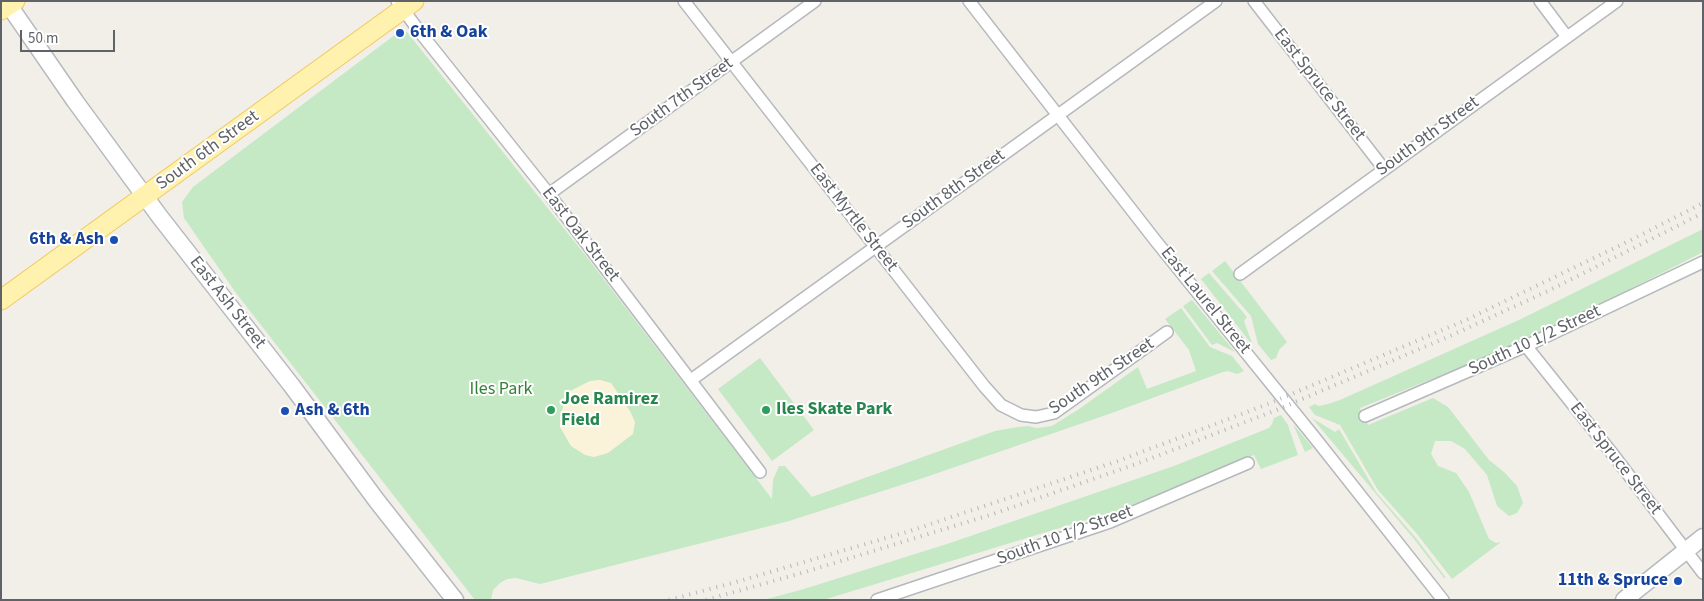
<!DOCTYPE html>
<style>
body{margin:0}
#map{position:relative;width:1704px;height:601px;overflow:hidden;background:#f1efe8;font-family:"Source Sans 3",sans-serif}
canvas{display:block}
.frame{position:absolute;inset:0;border:2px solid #5f6368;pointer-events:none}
.scale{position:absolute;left:20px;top:30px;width:95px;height:22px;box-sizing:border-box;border:2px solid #5f6368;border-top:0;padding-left:6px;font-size:15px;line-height:18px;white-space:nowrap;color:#5f6368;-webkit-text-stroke:4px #fff;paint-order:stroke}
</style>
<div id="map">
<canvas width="1704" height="601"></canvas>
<div class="frame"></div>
<div class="scale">50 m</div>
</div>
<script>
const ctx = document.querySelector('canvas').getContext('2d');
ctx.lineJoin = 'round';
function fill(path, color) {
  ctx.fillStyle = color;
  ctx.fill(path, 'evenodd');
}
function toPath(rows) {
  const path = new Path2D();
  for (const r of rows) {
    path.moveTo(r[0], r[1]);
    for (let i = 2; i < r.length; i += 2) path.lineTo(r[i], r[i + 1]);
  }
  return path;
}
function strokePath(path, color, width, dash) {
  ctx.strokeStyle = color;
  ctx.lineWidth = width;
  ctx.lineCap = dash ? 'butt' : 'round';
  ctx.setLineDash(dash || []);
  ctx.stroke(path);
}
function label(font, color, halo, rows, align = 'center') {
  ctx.font = font + ' "Source Sans 3",sans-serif';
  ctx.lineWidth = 4;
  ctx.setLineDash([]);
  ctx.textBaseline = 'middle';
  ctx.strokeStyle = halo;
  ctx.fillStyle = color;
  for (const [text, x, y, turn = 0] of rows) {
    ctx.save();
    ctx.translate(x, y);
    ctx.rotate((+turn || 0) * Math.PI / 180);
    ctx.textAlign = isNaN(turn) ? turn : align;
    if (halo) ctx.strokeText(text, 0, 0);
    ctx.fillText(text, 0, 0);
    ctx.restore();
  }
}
const green = toPath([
 [400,31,407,32,586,256,772,499,773,480,779,466,785,466,812,497,995,431,1018,427,1028,426,1037,428,1052,426,1079,409,1138,367,1147,389,1196,371,1189,350,1165,319,1181,308,1210,347,1232,356,1244,371,1237,374,1228,371,1223,372,1109,414,926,477,789,521,540,584,516,578,507,579,500,583,493,590,491,600,475,600,236,293,184,218,182,202,193,187],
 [1703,229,1703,252,1536,337,1360,408,1368,425,1433,398,1448,407,1489,460,1504,472,1517,486,1523,503,1517,513,1509,516,1497,506,1487,475,1465,449,1451,441,1435,441,1431,454,1438,466,1456,473,1469,492,1489,539,1496,543,1501,542,1452,579,1417,534,1378,490,1340,425,1315,415,1309,407,1315,404,1319,406,1328,404,1340,400,1521,319],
 [1225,261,1287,342,1279,350,1276,358,1271,360,1258,344,1251,316,1212,271],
 [1209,273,1247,317,1244,321,1253,346,1201,279],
 [1192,300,1235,352,1217,343,1212,345,1183,306],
 [760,358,814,430,772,461,718,389],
 [1281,415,1288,425,1298,455,1261,469,1254,455,1122,509,823,600,763,600,804,589,947,544,1174,466,1269,428,1272,424,1274,418],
 [1312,418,1335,432,1339,429,1376,492,1416,538,1446,578,1444,578,1414,539],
 [1293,424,1313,448,1305,452]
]);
const sand = toPath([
 [600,380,611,383,630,411,635,422,633,434,608,453,594,457,585,455,571,446,560,427,560,419,565,399,572,390,590,381]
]);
const street = toPath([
 [397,1,419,31,549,194,760,472],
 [684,1,984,386,1001,405,1021,415,1036,417,1054,413,1167,332],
 [969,1,1155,240,1315,438,1443,600],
 [1254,1,1384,169],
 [1540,1,1567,37],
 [549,194,815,1],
 [1240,274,1617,1],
 [1526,346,1615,457,1703,573],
 [691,380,1216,1],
 [1365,416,1526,346,1703,262],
 [877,600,1110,522,1248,463]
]);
const secondary = toPath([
 [6,1,75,101,160,217,292,386,377,501,455,600],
 [1624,600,1703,537]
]);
const primary = toPath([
 [1,10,15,1],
 [1,300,414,1]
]);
const rail = toPath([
 [669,600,736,582,910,531,1118,461,1268,404,1466,320,1631,240,1703,203],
 [706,600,805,572,993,514,1139,463,1274,411,1450,336,1548,291,1703,213]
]);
const markers = [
 [400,33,5,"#1a4fb4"],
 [114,240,5,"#1a4fb4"],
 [551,410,5,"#2e9e5b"],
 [766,410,5,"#2e9e5b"],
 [285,411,5,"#1a4fb4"],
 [1678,581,5,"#1a4fb4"]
];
const transitNames = [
 ["6th & Oak",410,33],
 ["6th & Ash",104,240,"right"],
 ["Ash & 6th",295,411],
 ["11th & Spruce",1668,581,"right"]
];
const streetNames = [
 ["East Spruce Street",1319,85,52],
 ["South 7th Street",682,98,-36],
 ["South 9th Street",1428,137,-36],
 ["South 6th Street",208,151,-36],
 ["South 8th Street",954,190,-36],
 ["East Myrtle Street",853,218,52],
 ["East Oak Street",580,235,52],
 ["East Laurel Street",1205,301,51],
 ["East Ash Street",227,303,52],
 ["South 10 1/2 Street",1535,341,-25],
 ["South 9th Street",1102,377,-34],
 ["East Spruce Street",1615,459,52],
 ["South 10 1/2 Street",1065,536,-20]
];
const parkNames = [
 ["Iles Park",501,390]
];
const leisureNames = [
 ["Joe Ramirez",561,400],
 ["Field",561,421],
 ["Iles Skate Park",776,410]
];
fill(green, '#c5e8c5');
fill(sand, '#fbf3d9');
strokePath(street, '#b5b8bc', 14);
strokePath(secondary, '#b6babf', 19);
strokePath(primary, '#f2c960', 21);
strokePath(street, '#fff', 11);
strokePath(secondary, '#fff', 16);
strokePath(primary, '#fff2af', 19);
strokePath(rail, '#b6b7b8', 4, [1, 6]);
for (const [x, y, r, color] of markers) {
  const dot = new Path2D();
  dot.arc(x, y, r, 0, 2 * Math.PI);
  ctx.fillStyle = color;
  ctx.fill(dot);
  strokePath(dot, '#fff', 2);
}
label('bold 18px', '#164399', '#fff', transitNames, 'left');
label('18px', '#5f6368', '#fff', streetNames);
label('18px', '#348238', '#fff', parkNames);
label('bold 18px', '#27864d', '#fff', leisureNames, 'left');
</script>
